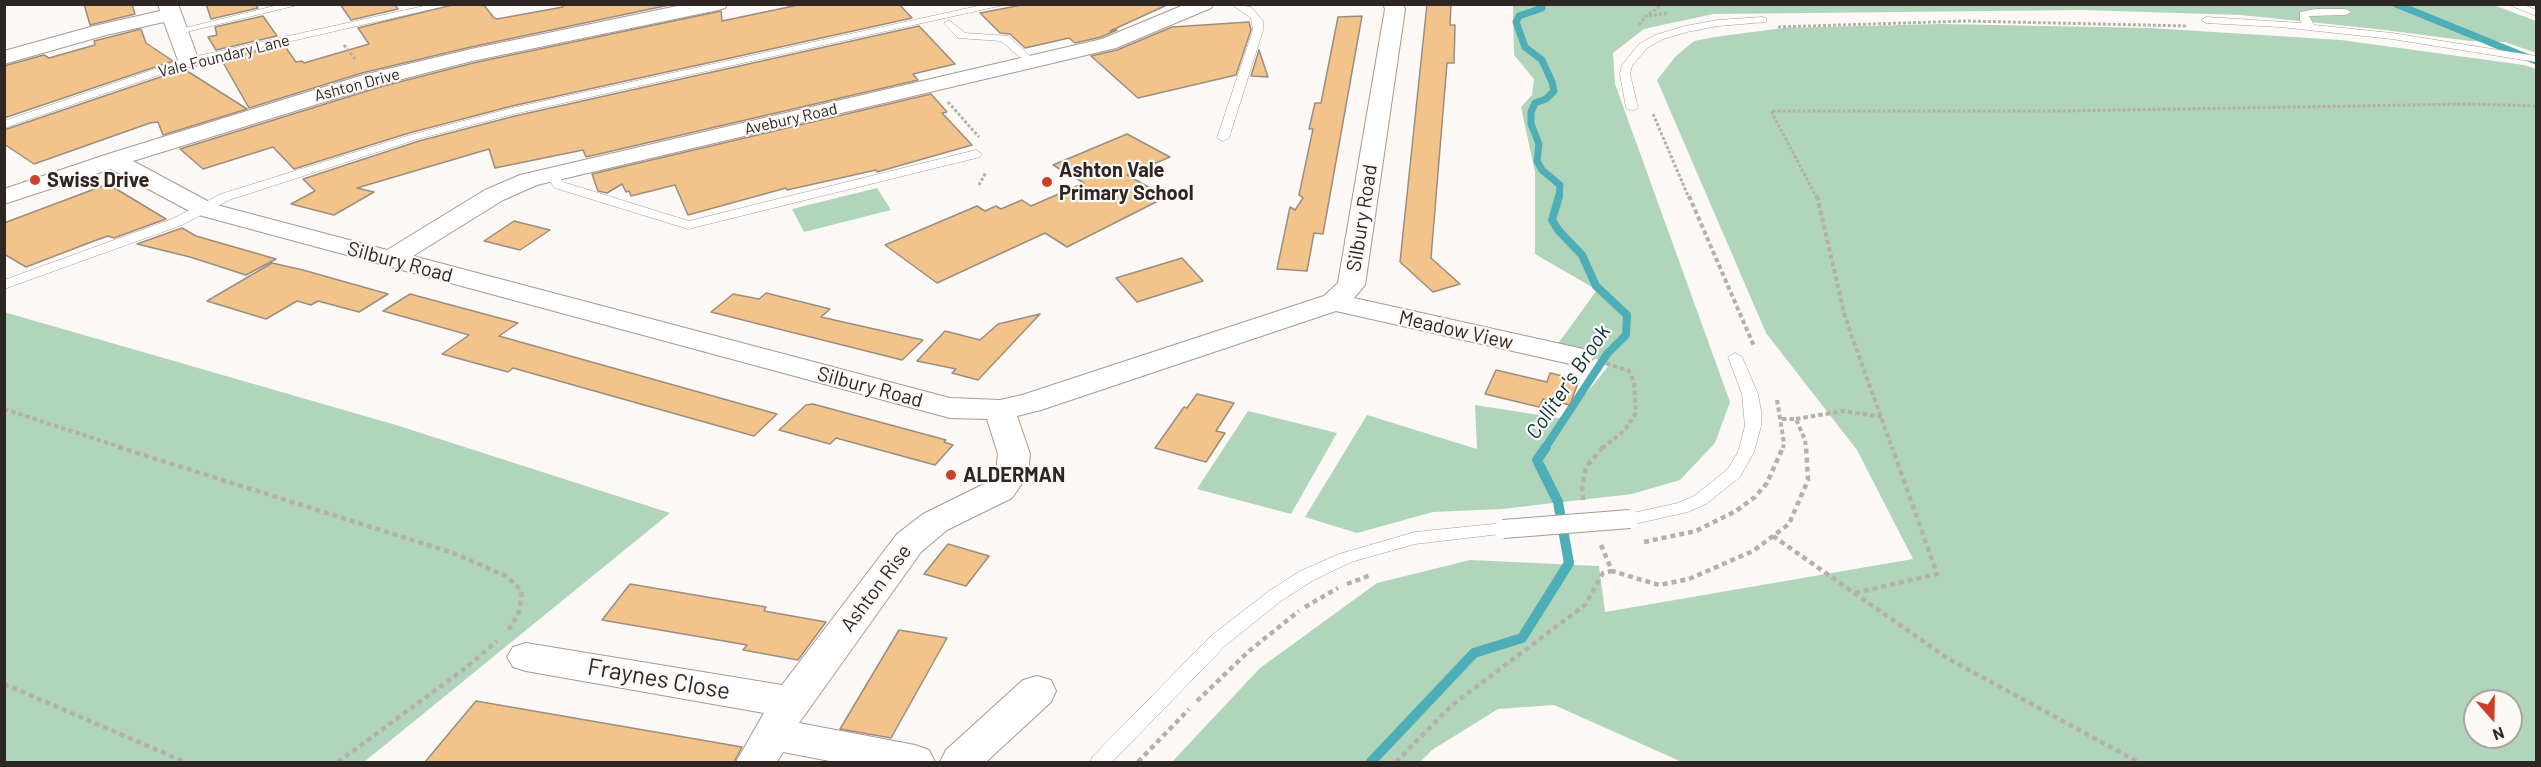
<!DOCTYPE html>
<style>
body{margin:0}
#map{position:relative;width:2541px;height:767px;overflow:hidden;background:#fcf8f5;font-family:Barlow,sans-serif}
canvas{display:block}
.frame{position:absolute;inset:0;border:6px solid #2d2622;pointer-events:none}
.north{position:absolute;left:2463px;top:689px;width:60px;height:60px;box-sizing:border-box;background:#fcf8f5;border:2px solid #a9a4a1;border-radius:50%;rotate:160deg;font-size:16px;font-weight:700;line-height:24px;text-align:center;color:#2d2622}
.north::after{content:'';display:block;margin:auto;width:21px;height:27px;background:#cb4026;clip-path:polygon(50% 0,100% 100%,50% 72%,0 100%)}
</style>
<div id="map">
<canvas width="2541" height="767"></canvas>
<div class="frame"></div>
<div class="north">N</div>
</div>
<script>
const ctx = document.querySelector('canvas').getContext('2d');
ctx.lineJoin = 'round';
function fill(path, color) {
  ctx.fillStyle = color;
  ctx.fill(path, 'evenodd');
}
function toPath(rows) {
  const path = new Path2D();
  for (const r of rows) {
    path.moveTo(r[0], r[1]);
    for (let i = 2; i < r.length; i += 2) path.lineTo(r[i], r[i + 1]);
  }
  return path;
}
function strokePath(path, color, width, dash) {
  ctx.strokeStyle = color;
  ctx.lineWidth = width;
  ctx.lineCap = dash ? 'butt' : 'round';
  ctx.setLineDash(dash || []);
  ctx.stroke(path);
}
function label(font, color, halo, rows, align = 'center') {
  ctx.font = font + ' Barlow,sans-serif';
  ctx.lineWidth = 4.5;
  ctx.setLineDash([]);
  ctx.textBaseline = 'middle';
  ctx.strokeStyle = halo;
  ctx.fillStyle = color;
  for (const [text, x, y, turn = 0] of rows) {
    ctx.save();
    ctx.translate(x, y);
    ctx.rotate((+turn || 0) * Math.PI / 180);
    ctx.textAlign = isNaN(turn) ? turn : align;
    if (halo) ctx.strokeText(text, 0, 0);
    ctx.fillText(text, 0, 0);
    ctx.restore();
  }
}
const green = toPath([
 [2491,4,2536,21,2536,53,2505,42,2470,41,2377,29,2241,15,2083,10,1713,14,1644,29,1613,53,1615,84,1730,402,1715,443,1680,480,1632,494,1502,509,1433,512,1357,533,1305,517,1367,415,1477,449,1475,405,1565,419,1610,364,1557,345,1597,290,1535,254,1535,172,1521,107,1532,95,1534,79,1514,55,1513,5],
 [1941,24,2150,28,2341,40,2524,65,2536,69,2536,762,1682,762,1554,705,1498,709,1432,750,1420,762,1172,762,1260,668,1377,583,1470,560,1599,566,1605,612,1913,559,1857,450,1766,333,1657,80,1676,56,1694,41,1715,37,1783,28],
 [2475,701,2511,701,2511,737,2475,737],
 [877,188,891,210,804,232,792,209],
 [4,312,396,425,670,513,364,762,5,762],
 [1248,411,1337,433,1291,514,1197,489]
]);
const streamFar2 = toPath([
 [1541,4,1542,8,1519,16,1516,22,1525,47,1542,60,1552,82,1554,91,1546,99,1535,103,1531,112,1531,124,1539,144,1537,161,1542,170,1560,185,1559,198],
 [2396,4,2536,61]
]);
const streamFar1 = toPath([
 [1545,448,1607,354,1626,335,1627,315,1596,286,1582,255,1559,231,1552,220,1559,196]
]);
const stream = toPath([
 [1371,762,1474,653,1522,638,1569,563,1558,502,1537,460,1546,447]
]);
const building = toPath([
 [84,4,132,4,135,14,90,25,84,4],
 [206,4,255,4,258,8,211,19,206,4],
 [340,4,394,4,398,9,351,20,340,4],
 [456,4,483,4,494,18,497,19,563,7,562,4,674,4,471,47,362,73,249,108,221,59,284,45,296,62,302,61,304,63,369,44,358,28,456,4],
 [803,4,899,4,912,18,512,106,409,133,294,169,273,147,203,169,180,149,380,87,473,63,721,11,722,21,803,4],
 [1027,4,1169,4,1110,31,1117,30,1101,37,1075,43,1069,38,1025,48,1010,34,1000,33,980,13,1027,4],
 [1427,4,1451,4,1450,25,1455,25,1454,63,1447,63,1431,258,1460,284,1433,292,1400,262,1427,4],
 [263,16,277,36,216,50,208,37,217,35,215,27,263,16],
 [1362,16,1323,234,1314,233,1307,271,1277,269,1290,207,1295,210,1303,198,1299,195,1313,129,1309,129,1315,103,1321,103,1338,17,1362,16],
 [1249,22,1251,30,1236,75,1138,98,1091,56,1117,50,1172,27,1249,22],
 [919,26,955,64,913,74,918,80,586,157,583,150,495,168,489,149,357,188,374,192,334,215,291,204,315,191,303,179,419,141,515,116,919,26],
 [141,29,146,43,173,61,4,118,4,66,44,55,49,58,95,45,94,41,141,29],
 [1259,50,1268,77,1251,76,1259,50],
 [184,69,247,109,163,135,158,122,150,123,34,164,4,144,4,130,184,69],
 [931,94,947,112,942,113,972,145,877,172,876,170,787,190,786,188,688,215,675,185,631,196,629,191,626,192,622,184,607,193,598,191,592,174,931,94],
 [1127,134,1170,157,1127,175,1166,197,1067,247,1045,233,937,283,885,245,977,206,985,211,996,206,1001,209,1022,200,1031,206,1084,183,1053,165,1127,134],
 [108,184,166,219,114,238,108,236,94,241,26,267,4,254,4,223,108,184],
 [514,221,550,230,520,250,484,241,514,221],
 [182,228,196,236,276,259,246,275,190,257,137,244,182,228],
 [1182,258,1203,281,1137,302,1116,278,1182,258],
 [272,263,303,270,388,294,359,312,318,301,311,305,297,301,266,319,207,301,272,263],
 [766,293,830,309,821,317,923,340,902,360,711,312,733,294,759,299,766,293],
 [410,294,518,323,499,336,777,414,754,436,513,368,508,372,442,354,469,335,383,311,410,294],
 [1040,314,978,380,952,373,956,369,917,361,945,331,980,340,998,324,1040,314],
 [1496,370,1547,382,1550,373,1579,380,1570,405,1543,399,1539,407,1485,394,1496,370],
 [1197,394,1234,403,1216,431,1225,433,1206,462,1155,448,1184,407,1187,408,1197,394],
 [813,404,946,440,944,442,953,445,935,465,836,438,830,444,779,430,806,405,813,404],
 [948,544,989,556,966,586,924,574,948,544],
 [630,584,766,607,764,611,826,622,798,660,743,650,747,645,602,620,630,584],
 [899,630,947,638,891,738,840,729,899,630],
 [476,701,742,747,734,762,425,762,476,701]
]);
const pathFar2 = toPath([
 [1649,16,1668,13],
 [1639,25,1645,17,1663,4],
 [1778,27,1966,21,2187,26],
 [344,45,356,60],
 [948,102,979,137],
 [1653,114,1689,198],
 [979,185,986,172],
 [1817,198,1771,111,2061,111,2471,104,2536,106]
]);
const pathFar1 = toPath([
 [1689,196,1754,346],
 [1817,196,1845,317,1892,448],
 [1777,400,1784,443,1783,448],
 [4,409,123,448],
 [1782,419,1796,419,1805,440,1806,448],
 [1796,419,1843,411,1882,417],
 [1602,448,1624,431,1636,413,1634,382,1629,371,1605,363]
]);
const path = toPath([
 [118,447,453,553,506,576,522,591,519,612,507,633],
 [1583,500,1582,486,1586,467,1603,447],
 [1773,536,1947,658,2138,762],
 [1644,542,1696,531,1736,511,1755,497,1767,483,1783,447],
 [1601,545,1612,571,1659,585,1689,579,1753,551,1789,524,1808,480,1806,447],
 [1347,584,1371,575],
 [1855,593,1937,574,1892,447],
 [1305,607,1338,588],
 [4,684,185,762],
 [1197,701,1249,651,1299,611],
 [338,762,463,670,497,641],
 [1138,762,1189,709],
 [1396,762,1451,706,1585,605,1603,573,1612,571]
]);
const lane = toPath([
 [282,4,302,4,178,34,173,31,282,4],
 [433,4,454,4,191,64,4,128,4,121,184,59,433,4],
 [987,4,1008,4,514,114,418,139,229,200,182,225,4,289,4,280,172,219,221,194,410,135,512,108,987,4],
 [1231,4,1251,7,1263,21,1263,30,1229,138,1223,141,1217,138,1253,30,1251,18,1231,4],
 [2507,4,2522,4,2536,10,2536,16,2507,4],
 [2316,9,2346,9,2351,12,2346,15,2309,16,2314,25,2392,33,2536,56,2536,62,2392,39,2280,27,2206,23,2201,20,2206,17,2302,23,2300,20,2300,12,2316,9],
 [1762,17,1766,18,1766,22,1718,26,1687,32,1663,39,1647,48,1632,66,1630,74,1638,108,1632,111,1626,108,1620,74,1622,65,1639,44,1655,35,1685,26,1718,20,1762,17],
 [949,20,965,33,1008,36,1037,62,1032,65,1028,64,1001,41,958,38,944,23,949,20],
 [976,150,982,154,980,157,688,229,555,188,545,175,551,171,555,172,563,182,689,221,976,150],
 [1735,353,1742,357,1758,394,1761,411,1761,426,1754,452,1740,477,1706,504,1688,512,1630,525,1624,523,1622,519,1624,515,1678,503,1694,496,1728,469,1738,452,1745,426,1742,394,1728,357,1735,353],
 [1503,523,1509,525,1511,529,1509,533,1415,544,1351,562,1312,581,1281,601,1226,645,1112,762,1090,762,1093,756,1212,635,1269,591,1300,571,1339,554,1415,532,1503,523]
]);
const street = toPath([
 [158,4,178,4,199,61,196,66,188,67,180,66,164,22,106,35,4,64,4,51,94,26,160,11,158,4],
 [687,4,728,4,725,8,718,10,472,61,379,85,133,161,213,204,387,250,485,190,520,175,1102,39,1186,4,1214,4,1211,8,1116,48,537,185,503,200,413,256,950,398,1000,400,1022,395,1324,296,1338,283,1385,9,1383,4,1403,4,1405,9,1365,285,1354,298,1579,348,1589,351,1594,357,1589,363,1579,366,1336,311,1041,410,1017,416,1030,454,1028,474,1023,482,1012,498,947,530,921,552,799,723,915,745,929,750,935,762,835,762,783,752,777,762,736,762,764,713,526,671,513,667,507,657,513,647,526,643,782,685,897,534,923,514,988,482,996,472,998,454,987,419,950,418,195,214,111,169,4,204,4,189,105,155,363,75,471,49,687,4],
 [1037,676,1051,680,1056,691,1051,702,986,762,940,762,946,750,1023,680,1037,676]
]);
const laneBridge = toPath([
 [1503,529,1630,519]
]);
const markers = [
 [35,180,6,"#cb4026"],
 [1047,182,6,"#cb4026"],
 [951,475,6,"#cb4026"]
];
const farStreetnames = [
 ["Vale Foundary Lane",224,56,-14],
 ["Ashton Drive",357,85,-15],
 ["Avebury Road",791,119,-13]
];
const poiNames = [
 ["Ashton Vale",1059,170],
 ["Primary School",1059,193],
 ["Swiss Drive",47,180],
 ["ALDERMAN",963,475]
];
const streetNames = [
 ["Silbury Road",1362,218,-81],
 ["Silbury Road",400,262,15],
 ["Meadow View",1456,330,13],
 ["Silbury Road",870,387,15],
 ["Ashton Rise",876,588,-53]
];
const waterNames = [
 ["Colliter's Brook",1568,382,-56]
];
const nearStreetnames = [
 ["Fraynes Close",659,679,10]
];
fill(green, '#b0d5ba');
strokePath(streamFar2, '#4eaeb7', 7);
strokePath(streamFar1, '#4eaeb7', 8);
strokePath(stream, '#4eaeb7', 10);
fill(building, '#f2c38a');
strokePath(building, '#9c8e7f', 1.5);
strokePath(lane, '#ab998d', 1);
strokePath(street, '#ab998d', 2);
strokePath(pathFar2, '#b5b0ac', 3, [3, 2]);
strokePath(pathFar1, '#b5b0ac', 4, [4.5, 3]);
strokePath(path, '#b5b0ac', 4.5, [5, 4]);
fill(lane, '#fff');
fill(street, '#fff');
strokePath(laneBridge, '#ab998d', 20, []);
strokePath(laneBridge, '#fff', 18);
for (const [x, y, r, color] of markers) {
  const dot = new Path2D();
  dot.arc(x, y, r, 0, 2 * Math.PI);
  ctx.fillStyle = color;
  ctx.fill(dot);
  strokePath(dot, '#fcf8f5', 2);
}
label('16px', '#2d2622', '#fcf8f5', farStreetnames);
label('bold 20px', '#2d2622', '#fcf8f5', poiNames, 'left');
label('20px', '#2d2622', '#fcf8f5', streetNames);
label('italic 21px', '#003034', '#fcf8f5', waterNames);
label('24px', '#2d2622', '#fcf8f5', nearStreetnames);
</script>
